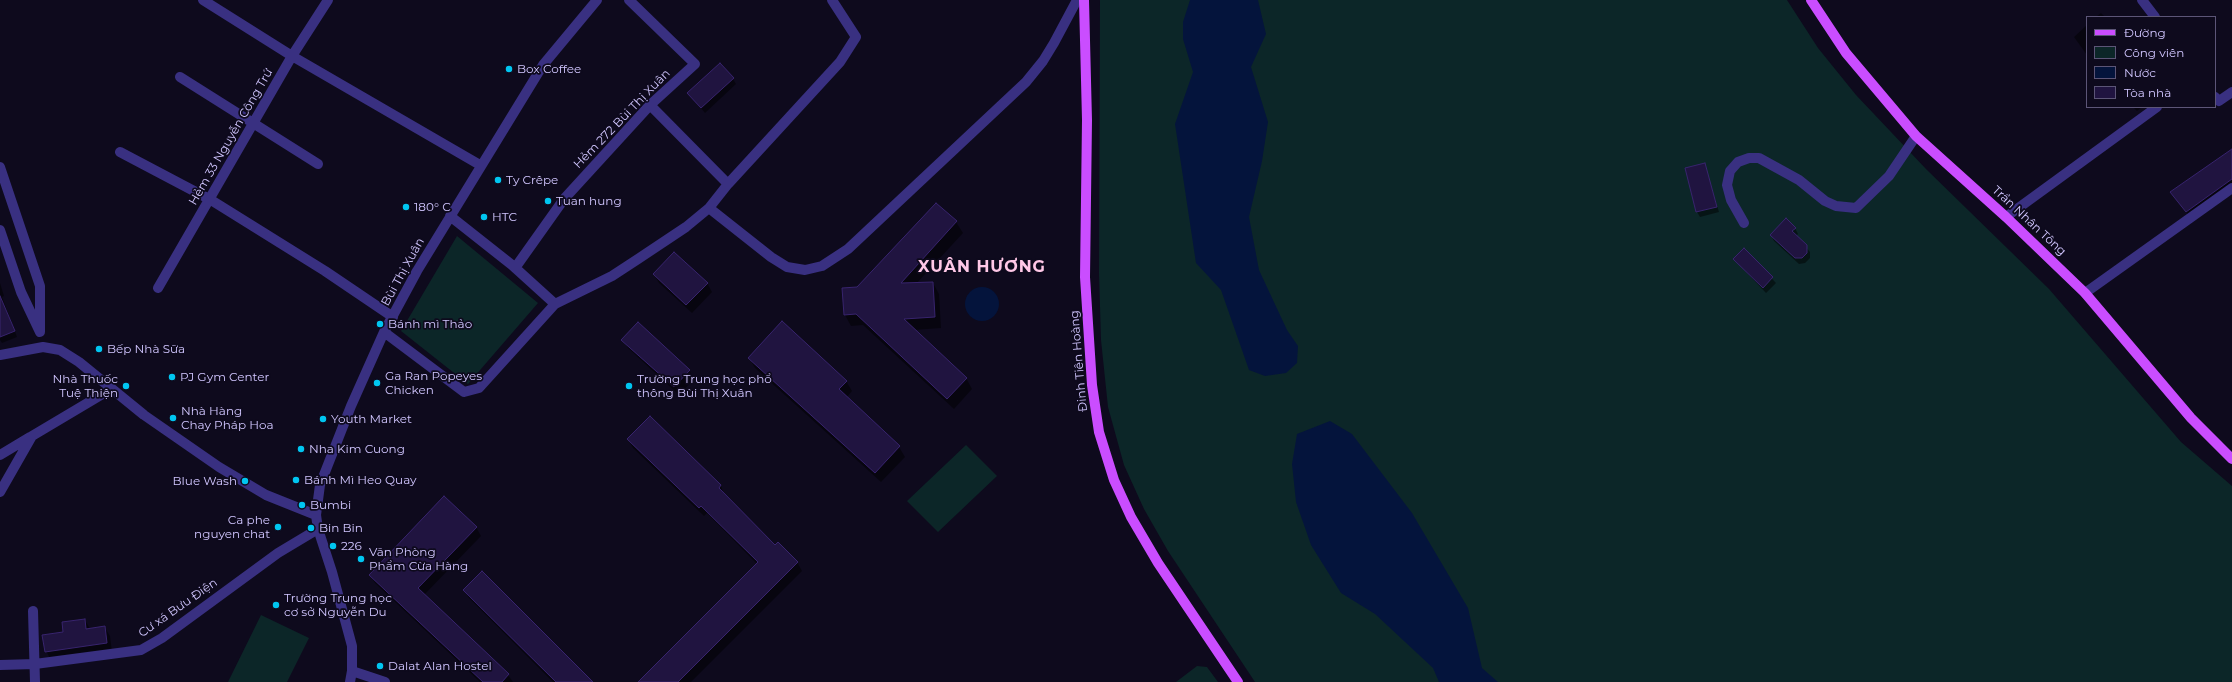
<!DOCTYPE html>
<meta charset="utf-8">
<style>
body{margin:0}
#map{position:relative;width:2232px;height:682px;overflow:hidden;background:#0e0a1d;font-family:Montserrat,sans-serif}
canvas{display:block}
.legend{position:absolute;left:2086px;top:16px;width:130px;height:92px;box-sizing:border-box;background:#0e0a1d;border:1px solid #5c5577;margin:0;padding:5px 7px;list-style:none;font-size:12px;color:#d1c6ff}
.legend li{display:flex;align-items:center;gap:8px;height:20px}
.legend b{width:20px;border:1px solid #5c5577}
</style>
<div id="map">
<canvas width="2232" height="682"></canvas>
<ul class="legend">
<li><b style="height:5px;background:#ca4dff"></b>Đường</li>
<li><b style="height:11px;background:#0c2628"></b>Công viên</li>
<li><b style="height:11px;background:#04143c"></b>Nước</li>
<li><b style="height:11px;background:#201440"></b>Tòa nhà</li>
</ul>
</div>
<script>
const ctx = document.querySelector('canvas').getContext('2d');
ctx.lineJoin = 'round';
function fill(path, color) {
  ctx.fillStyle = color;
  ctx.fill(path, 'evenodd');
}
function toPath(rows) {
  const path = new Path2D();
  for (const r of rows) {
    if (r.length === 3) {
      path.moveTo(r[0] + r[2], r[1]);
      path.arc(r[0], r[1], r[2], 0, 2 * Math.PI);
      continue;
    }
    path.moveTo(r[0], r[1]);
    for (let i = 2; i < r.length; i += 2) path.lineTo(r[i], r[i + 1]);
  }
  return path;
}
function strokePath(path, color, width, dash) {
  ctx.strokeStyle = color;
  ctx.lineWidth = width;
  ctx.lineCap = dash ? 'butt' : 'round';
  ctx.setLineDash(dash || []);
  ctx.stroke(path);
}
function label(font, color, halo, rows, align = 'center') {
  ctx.font = font + ' Montserrat,sans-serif';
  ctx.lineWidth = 3.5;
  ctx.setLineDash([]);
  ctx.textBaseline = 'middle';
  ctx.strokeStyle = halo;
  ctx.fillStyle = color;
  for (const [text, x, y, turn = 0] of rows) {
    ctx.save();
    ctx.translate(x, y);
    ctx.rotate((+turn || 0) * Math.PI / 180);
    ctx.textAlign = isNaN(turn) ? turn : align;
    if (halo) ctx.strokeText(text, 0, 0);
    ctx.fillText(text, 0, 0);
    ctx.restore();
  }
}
const green = toPath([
 [1100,0,1787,0,1818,48,1856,95,1926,169,2049,289,2181,442,2232,486,2232,682,1255,682,1168,551,1144,509,1124,465,1108,407,1101,340,1099,273],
 [457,236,538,303,468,384,401,331],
 [966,445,997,476,938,532,907,501],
 [261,615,309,638,287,682,228,682],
 [1197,666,1207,667,1218,682,1176,682]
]);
const water = toPath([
 [1190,0,1258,0,1266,34,1251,67,1268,122,1262,161,1249,217,1259,270,1287,330,1298,346,1297,363,1286,373,1265,376,1249,370,1221,290,1196,263,1175,124,1193,72,1183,39,1183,22],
 [982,304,17],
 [1330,421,1352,434,1412,513,1468,608,1482,668,1498,682,1439,682,1433,668,1375,614,1341,593,1311,545,1296,502,1292,464,1297,434]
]);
const shadow = toPath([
 [2101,13,2105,17,2096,17],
 [2087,25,2087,55,2074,37],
 [733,79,736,84,705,113,689,93],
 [2133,107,2142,107,2137,111],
 [2232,150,2232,190,2191,219,2172,193],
 [1704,164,1719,212,1700,217,1697,212],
 [936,204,956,222,963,233,916,284,933,283,939,294,941,328,914,330,966,378,972,389,954,409,863,325,851,326,845,315,857,288],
 [1795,228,1798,234,1796,236,1810,252,1810,258,1805,263,1799,264,1774,241,1771,235],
 [1744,249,1776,283,1766,293,1734,259],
 [654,274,707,283,712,292,692,313,659,283],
 [0,283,4,296,2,297,17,337,2,343,0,340],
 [623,340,689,370,694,379,679,395,628,348],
 [749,358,846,381,852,391,847,397,899,447,905,457,881,482,755,368],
 [650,417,721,486,724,495,775,546,797,562,802,571,691,682,640,682,757,564,707,513,704,516,633,448,628,439],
 [476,527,481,536,424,595,508,675,513,682,480,682,375,583,370,575],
 [464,590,592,682,553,682,469,598],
 [85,620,90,629,105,628,110,636,112,652,51,660,46,651,64,633]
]);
const building = toPath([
 [720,63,734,78,701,108,687,93,720,63],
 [2232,149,2232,179,2186,212,2170,192,2232,149],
 [1705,163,1717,207,1696,212,1685,168,1705,163],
 [936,203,957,221,901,283,933,282,935,317,904,319,967,378,947,399,856,314,844,315,842,288,857,287,936,203],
 [1786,218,1796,228,1792,231,1807,245,1807,253,1802,258,1795,258,1770,235,1786,218],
 [1744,248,1773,277,1763,288,1733,259,1744,248],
 [674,252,708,283,686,305,653,274,674,252],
 [0,296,15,331,0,337,0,296],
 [782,321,847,381,839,389,900,446,875,473,748,358,782,321],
 [638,322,690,370,674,387,621,340,638,322],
 [650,416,721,485,719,488,775,545,778,542,798,562,678,682,638,682,758,562,701,506,699,508,627,439,650,416],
 [444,496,477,527,418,588,509,674,502,682,483,682,369,575,444,496],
 [482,571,593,682,556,682,463,590,482,571],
 [85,619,86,629,105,626,107,643,45,652,42,635,63,632,62,622,85,619]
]);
const minor = toPath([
 [203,0,292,56,480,165],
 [2142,0,2155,17],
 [180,77,318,164],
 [2215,97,2219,101,2232,92],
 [650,105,728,184],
 [120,152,211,200,325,271,393,317],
 [0,167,40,286,40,332,21,292,0,230],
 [709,208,728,184,840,62,856,37,832,0],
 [450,216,512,265,555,304],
 [2006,217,2157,107],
 [1744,223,1731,200,1727,185,1730,171,1738,162,1749,158,1759,158,1799,180,1825,201,1836,206,1856,208,1889,176,1916,136],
 [515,268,564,199,650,105,695,64,629,0],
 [158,288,292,56,328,0],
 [2085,293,2232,188],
 [384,332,464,392,479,388,555,304,612,276,638,259,686,227,709,208,771,257,787,267,805,270,822,266,848,249,1026,82,1043,61,1054,43,1077,0],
 [0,355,43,347,60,350,79,362,144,415,219,467,266,495,316,515],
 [0,455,30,437],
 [0,492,32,436,111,389],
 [33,611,35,682],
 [0,665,35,664,141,650,162,638,278,553,318,529],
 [352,671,385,682],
 [350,682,352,671,352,646,332,572,318,529,316,515,320,485,351,406,384,332,417,271,543,65,597,0]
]);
const major = toPath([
 [1084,0,1087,120,1085,277,1092,385,1099,432,1114,480,1131,517,1158,563,1238,682],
 [1811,0,1846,53,1916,136,2006,217,2085,293,2191,418,2232,459]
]);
const markers = [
 [509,69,4,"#00c6f1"],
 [498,180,4,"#00c6f1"],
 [548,201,4,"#00c6f1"],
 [406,207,4,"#00c6f1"],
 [484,217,4,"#00c6f1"],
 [380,324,4,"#00c6f1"],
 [99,349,4,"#00c6f1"],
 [172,377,4,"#00c6f1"],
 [377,383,4,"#00c6f1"],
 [126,386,4,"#00c6f1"],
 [629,386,4,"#00c6f1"],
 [173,418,4,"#00c6f1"],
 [323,419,4,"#00c6f1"],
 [301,449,4,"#00c6f1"],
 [296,480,4,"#00c6f1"],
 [245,481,4,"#00c6f1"],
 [302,505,4,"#00c6f1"],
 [278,527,4,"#00c6f1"],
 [311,528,4,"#00c6f1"],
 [333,546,4,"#00c6f1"],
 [361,559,4,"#00c6f1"],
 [276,605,4,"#00c6f1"],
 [380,666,4,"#00c6f1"]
];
const poiNames = [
 ["Box Coffee",517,69],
 ["Ty Crêpe",506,180],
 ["Tuan hung",556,201],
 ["180° C",414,207],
 ["HTC",492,217],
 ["Bánh mì Thảo",388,324],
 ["Bếp Nhà Sữa",107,349],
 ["Ga Ran Popeyes",385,376],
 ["Chicken",385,390],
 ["PJ Gym Center",180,377],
 ["Nhà Thuốc",118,379,"right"],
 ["Tuệ Thiện",118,393,"right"],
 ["Trường Trung học phổ",637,379],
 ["thông Bùi Thị Xuân",637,393],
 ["Nhà Hàng",181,411],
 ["Chay Pháp Hoa",181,425],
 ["Youth Market",331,419],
 ["Nha Kim Cuong",309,449],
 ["Bánh Mì Heo Quay",304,480],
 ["Blue Wash",237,481,"right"],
 ["Bumbi",310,505],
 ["Ca phe",270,520,"right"],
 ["nguyen chat",270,534,"right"],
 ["Bin Bin",319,528],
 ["226",341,546],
 ["Văn Phòng",369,552],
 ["Phẩm Cừa Hàng",369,566],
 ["Trường Trung học",284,598],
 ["cơ sở Nguyễn Du",284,612],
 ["Dalat Alan Hostel",388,666]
];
const streetNames = [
 ["Hẻm 272 Bùi Thị Xuân",622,119,-46],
 ["Hẻm 33 Nguyễn Công Trứ",231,137,-60],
 ["Trần Nhân Tông",2029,221,43],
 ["Bùi Thị Xuân",403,272,-61],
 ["Đinh Tiên Hoàng",1079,361,-95],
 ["Cư xá Bưu Điện",178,608,-35]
];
const districtNames = [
 ["XUÂN HƯƠNG",982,267]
];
fill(green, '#0c2628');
fill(water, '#04143c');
fill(shadow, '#0007');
fill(building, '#201440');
strokePath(building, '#38246e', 1);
strokePath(minor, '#393081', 10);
strokePath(major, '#ca4dff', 10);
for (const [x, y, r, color] of markers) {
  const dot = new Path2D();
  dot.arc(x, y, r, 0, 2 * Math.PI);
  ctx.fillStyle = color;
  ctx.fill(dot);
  strokePath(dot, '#0e0a1d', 1.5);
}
label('12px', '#d1c6ff', '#0e0a1d', poiNames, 'left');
label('12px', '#d1c6ff', '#0e0a1d', streetNames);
ctx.letterSpacing = '1px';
label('bold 16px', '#ffc8e7', '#0e0a1d', districtNames);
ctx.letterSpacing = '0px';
</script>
